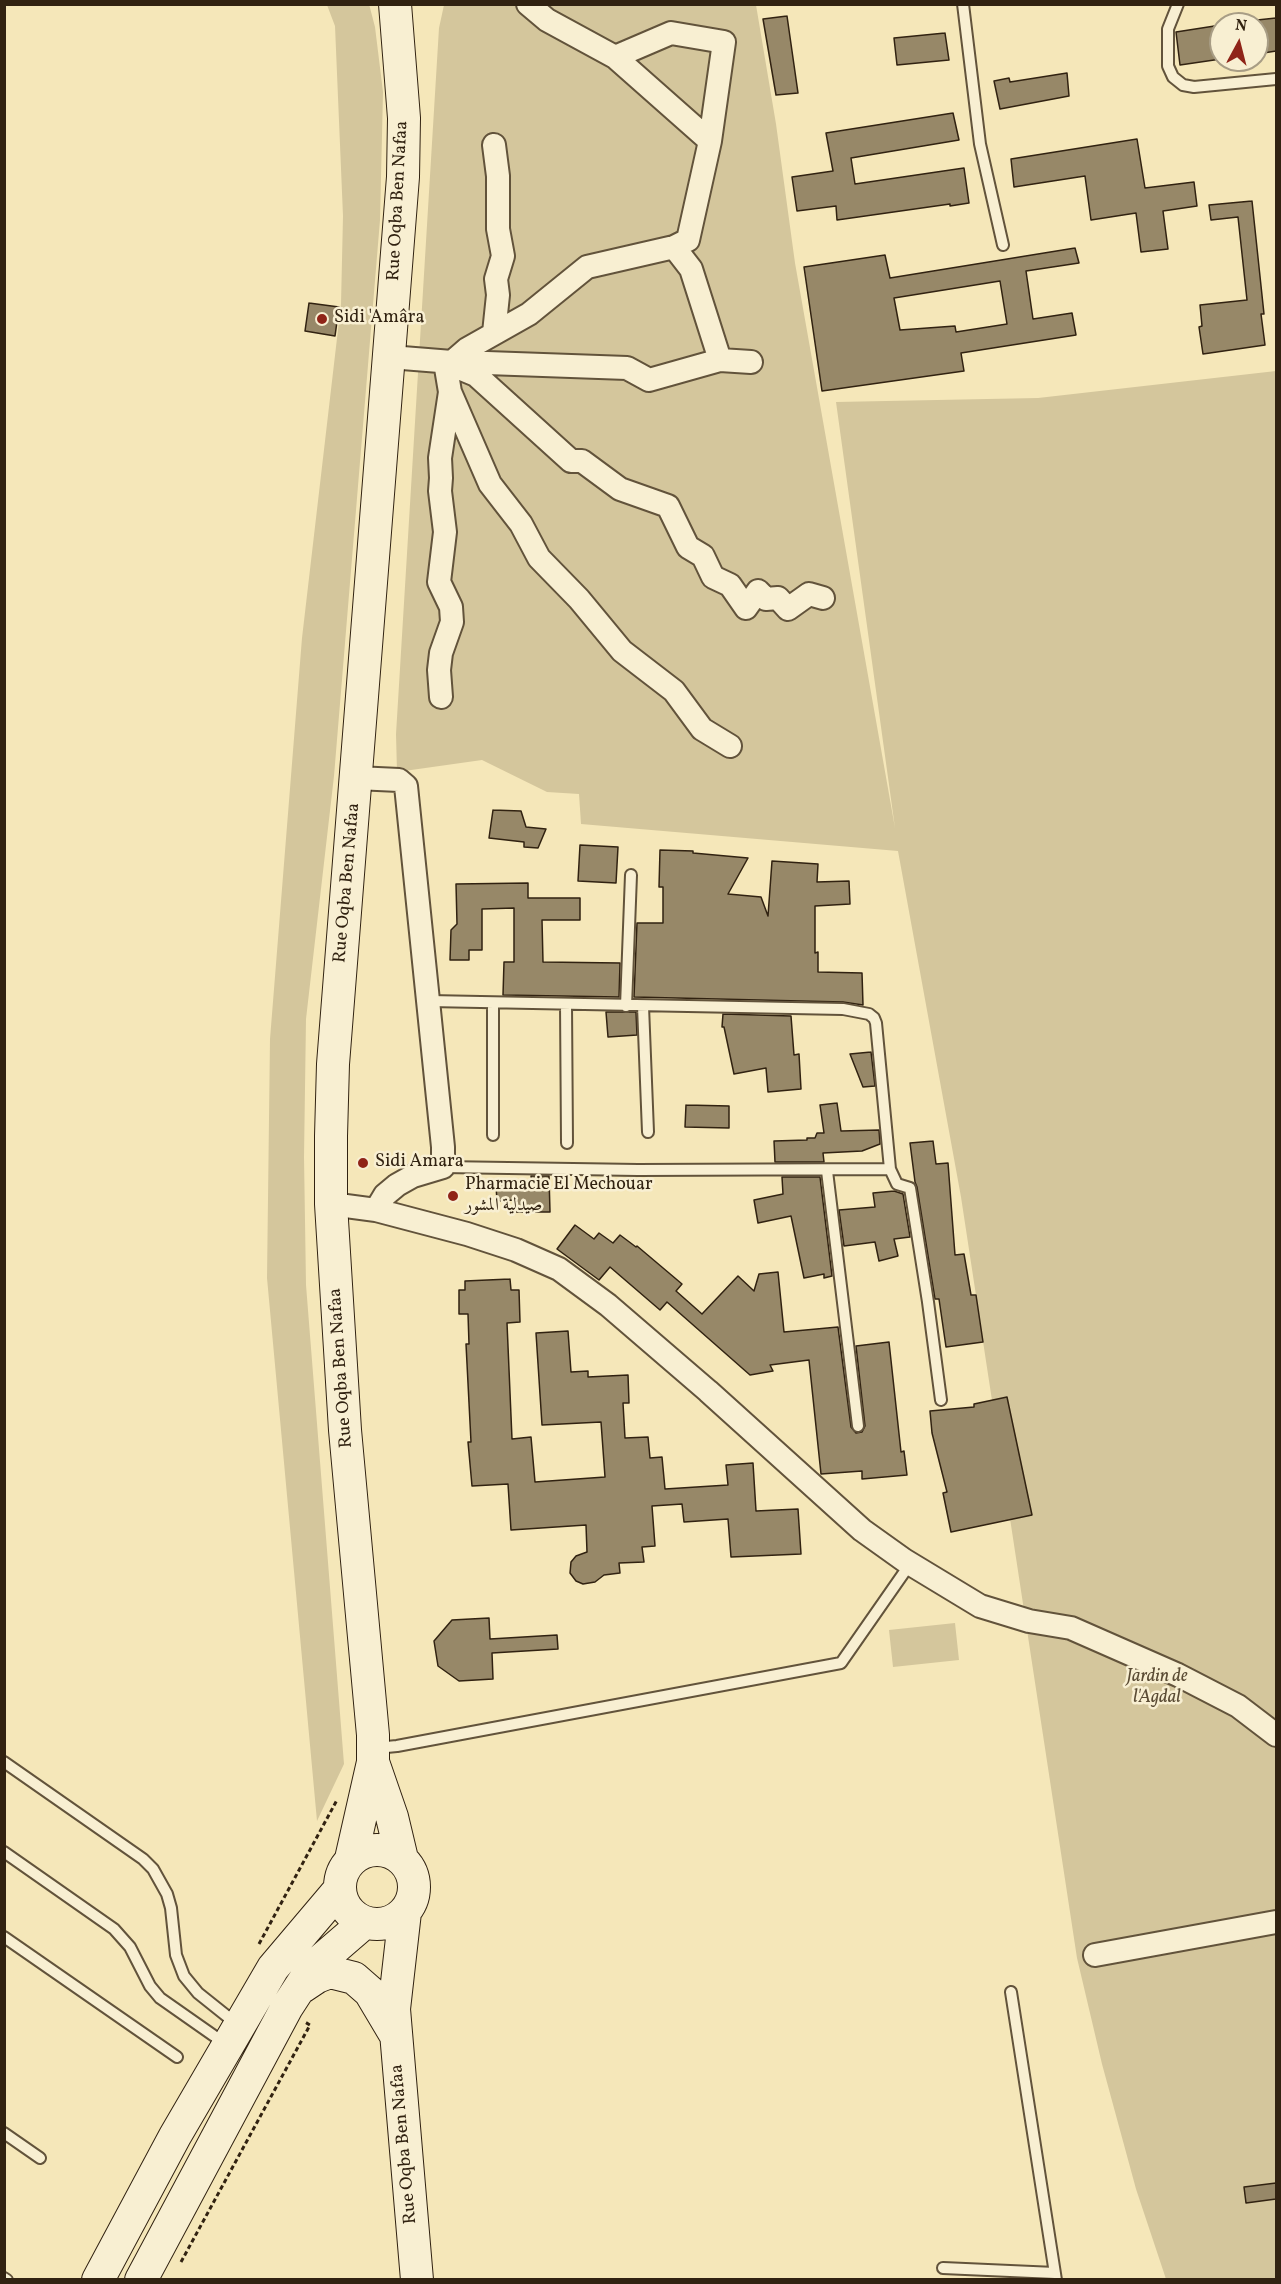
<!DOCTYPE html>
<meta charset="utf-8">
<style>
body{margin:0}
#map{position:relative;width:1281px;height:2284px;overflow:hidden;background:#f5e7b9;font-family:Vollkorn,serif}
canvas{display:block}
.frame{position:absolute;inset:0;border:6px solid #312211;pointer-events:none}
.north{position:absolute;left:1209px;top:12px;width:60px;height:60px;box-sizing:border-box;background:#f8efd2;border:2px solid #a89d85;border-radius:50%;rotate:7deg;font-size:16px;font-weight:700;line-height:24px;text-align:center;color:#312211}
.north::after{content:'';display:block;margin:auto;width:21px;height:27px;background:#8f2418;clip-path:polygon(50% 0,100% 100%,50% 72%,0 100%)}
</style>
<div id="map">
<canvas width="1281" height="2284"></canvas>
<div class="frame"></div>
<div class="north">N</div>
</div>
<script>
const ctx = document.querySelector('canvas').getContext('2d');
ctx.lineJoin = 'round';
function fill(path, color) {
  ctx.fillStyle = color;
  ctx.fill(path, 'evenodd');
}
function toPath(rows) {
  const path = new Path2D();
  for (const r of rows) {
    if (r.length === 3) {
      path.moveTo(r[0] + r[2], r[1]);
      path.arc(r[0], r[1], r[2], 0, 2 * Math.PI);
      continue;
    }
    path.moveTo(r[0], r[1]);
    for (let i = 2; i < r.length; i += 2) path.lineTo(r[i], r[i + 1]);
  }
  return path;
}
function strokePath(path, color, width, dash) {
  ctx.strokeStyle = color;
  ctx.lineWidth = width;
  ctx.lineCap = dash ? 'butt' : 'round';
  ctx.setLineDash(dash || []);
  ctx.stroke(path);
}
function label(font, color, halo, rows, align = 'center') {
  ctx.font = font + ' Vollkorn,Amiri,serif';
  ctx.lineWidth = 5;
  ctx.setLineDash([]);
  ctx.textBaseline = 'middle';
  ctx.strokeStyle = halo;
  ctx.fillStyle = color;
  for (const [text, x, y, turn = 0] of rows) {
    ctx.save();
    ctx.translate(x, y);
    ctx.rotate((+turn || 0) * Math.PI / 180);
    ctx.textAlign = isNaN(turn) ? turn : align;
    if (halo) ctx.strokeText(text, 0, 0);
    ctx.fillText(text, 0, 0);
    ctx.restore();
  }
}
const green = toPath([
 [369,4,375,27,383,92,380,220,334,776,306,1019,304,1157,306,1285,344,1764,317,1821,267,1278,270,1039,302,638,341,304,343,216,335,26,327,5],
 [444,5,756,5,776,124,795,263,895,828,836,402,1038,398,1276,371,1276,2279,1166,2279,1136,2189,1102,2064,1077,1958,961,1197,898,851,581,824,579,794,547,792,482,760,397,772,396,734,439,28],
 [955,1623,959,1660,893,1667,889,1630]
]);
const building = toPath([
 [787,16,798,93,776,95,763,19,787,16],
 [1276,18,1276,51,1257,54,1257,20,1276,18],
 [1221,25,1221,59,1180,65,1176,32,1221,25],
 [945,33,949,60,897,65,894,38,945,33],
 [1067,73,1069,96,1000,109,994,81,1009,78,1010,82,1067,73],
 [953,113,959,140,851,158,855,184,964,168,969,203,950,206,950,204,837,220,836,206,797,211,792,177,833,171,826,133,953,113],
 [1137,139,1145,188,1194,182,1197,206,1163,211,1168,249,1141,252,1136,213,1091,220,1085,176,1014,187,1011,159,1137,139],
 [1252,201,1264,314,1261,314,1265,345,1203,354,1199,327,1202,326,1200,305,1247,300,1238,217,1211,220,1209,205,1252,201],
 [1075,248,1079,263,1026,271,1033,319,1072,313,1076,335,961,353,964,371,822,391,804,267,885,255,890,278,1075,248],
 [1000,281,1007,324,956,332,955,326,900,330,894,298,1000,281],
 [309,303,339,307,335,336,305,331,309,303],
 [493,810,521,811,526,827,546,829,538,848,524,847,524,842,489,838,493,810],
 [580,845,618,847,616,883,578,881,580,845],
 [660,850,693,851,693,853,748,858,728,894,761,897,768,916,772,861,818,864,817,882,849,881,850,904,815,906,815,953,818,952,818,972,862,973,863,1005,843,1002,634,997,637,923,663,923,663,887,659,887,660,850],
 [528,883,528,898,580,898,580,920,542,920,543,962,620,963,619,997,503,995,504,962,514,962,514,908,482,909,482,950,469,950,469,960,450,960,451,930,457,924,456,884,528,883],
 [606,1012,636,1012,637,1035,608,1037,606,1012],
 [723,1014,791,1016,794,1055,799,1054,801,1089,768,1092,766,1068,734,1074,724,1027,722,1027,723,1014],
 [871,1052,875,1086,863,1087,850,1054,871,1052],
 [837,1103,841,1131,879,1130,880,1144,862,1151,823,1153,824,1162,775,1162,774,1141,807,1140,807,1138,815,1138,817,1133,824,1133,820,1105,837,1103],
 [686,1105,729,1106,729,1128,685,1127,686,1105],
 [933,1141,936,1164,948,1163,955,1255,964,1254,971,1295,976,1295,983,1342,946,1347,939,1299,935,1299,917,1187,915,1182,910,1143,933,1141],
 [531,1176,549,1176,550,1212,514,1212,514,1200,497,1201,496,1186,505,1183,532,1183,531,1176],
 [782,1177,820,1177,832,1276,824,1278,824,1274,804,1278,791,1216,758,1223,754,1200,783,1194,782,1177],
 [894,1191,903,1194,910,1237,894,1239,898,1256,879,1261,875,1242,844,1246,839,1210,875,1207,873,1193,894,1191],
 [575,1225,594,1239,599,1233,613,1243,620,1235,636,1247,637,1246,682,1284,676,1291,702,1314,738,1276,754,1291,759,1274,778,1272,784,1332,838,1327,851,1427,856,1433,862,1432,865,1426,856,1346,889,1342,901,1452,904,1451,907,1475,862,1479,862,1471,821,1474,809,1360,770,1365,773,1371,750,1375,667,1302,660,1310,610,1267,599,1280,557,1249,575,1225],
 [510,1279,511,1290,519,1290,520,1322,507,1323,512,1439,531,1437,535,1482,605,1477,601,1422,542,1425,536,1333,568,1331,571,1372,588,1371,588,1377,628,1375,629,1403,623,1403,625,1438,648,1437,650,1458,662,1457,665,1489,728,1485,726,1465,753,1463,756,1511,798,1509,801,1554,731,1557,728,1519,684,1522,682,1504,652,1506,655,1546,642,1547,644,1562,619,1563,620,1573,604,1575,595,1582,583,1584,576,1581,570,1573,571,1562,576,1556,587,1552,586,1525,511,1530,508,1484,472,1486,468,1442,471,1442,466,1344,469,1344,468,1314,459,1314,459,1290,465,1290,465,1281,510,1279],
 [1007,1397,1032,1515,951,1532,943,1493,947,1492,932,1433,930,1411,974,1407,974,1404,1007,1397],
 [489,1618,490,1639,557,1635,558,1649,492,1653,493,1679,459,1681,438,1666,434,1641,452,1620,489,1618],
 [1276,2183,1276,2199,1246,2203,1244,2187,1276,2183]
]);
const path = toPath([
 [259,1944,337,1800],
 [181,2262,310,2025,305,2022]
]);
const lane = toPath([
 [963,4,980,144,1003,245],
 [1178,4,1168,29,1168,66,1173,77,1183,85,1194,87,1276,79],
 [429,1001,843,1009,869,1014,874,1018,876,1023,890,1169,897,1184,910,1188,928,1302,941,1400],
 [493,1003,493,1135],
 [566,1004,567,1143],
 [626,1006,631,875],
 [643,1006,648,1132],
 [443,1167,638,1170,890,1169],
 [827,1171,858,1426],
 [376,1748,397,1746,841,1663,910,1564],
 [4,1762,143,1859,153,1869,167,1894,171,1908,176,1955,184,1976,198,1993,238,2025],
 [4,1852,114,1929,130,1947,150,1986,160,1998,227,2045],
 [4,1937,177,2057],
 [1011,1992,1056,2280],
 [4,2133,40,2158],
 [943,2268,1055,2273],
 [4,2278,7,2280]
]);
const street = toPath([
 [528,4,547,20,615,57,710,141],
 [674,247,691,269,720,360],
 [494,333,498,295,496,279,503,256,498,229,498,176,494,145],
 [390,357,452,362,467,349,529,314,587,267,674,247,688,240,710,141,724,42,671,33,615,57],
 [459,362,627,368,649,380,720,360,751,362],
 [441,697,439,670,441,653,452,622,451,607,439,582,445,532,440,491,441,478,440,458,450,392],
 [730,746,702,729,674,691,622,651,579,599,539,558,521,524,490,484,450,392,445,362,476,375,571,461,582,461,620,489,668,506,688,547,703,556,713,577,730,585,746,608,758,591,766,599,778,598,788,609,809,594,823,598],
 [356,778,399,780,406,786,443,1147,443,1167,413,1176,397,1185,385,1195,376,1210],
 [331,1204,376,1210,467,1234,516,1250,559,1269,608,1305,708,1391,862,1530,904,1560,980,1606,1029,1621,1071,1628,1178,1675,1238,1706,1276,1735],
 [1095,1955,1276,1922]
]);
const secondary = toPath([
 [373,1762,392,1817,402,1859],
 [377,1887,37],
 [351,1859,373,1762,373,1735,345,1430,331,1204,331,1136,333,1064,403,177,404,118,395,4],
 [405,1912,394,2009,417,2280],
 [302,1987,317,1977,330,1972,354,1978,370,1992,395,2034],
 [98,2280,175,2136,273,1968,339,1890],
 [141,2280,287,2007,313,1967,364,1923]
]);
const markers = [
 [322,319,6,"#8f2418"],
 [363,1163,6,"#8f2418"],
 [453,1196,6,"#8f2418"]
];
const streetNames = [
 ["Rue Oqba Ben Nafaa",399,201,-87],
 ["Rue Oqba Ben Nafaa",348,883,-85],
 ["Rue Oqba Ben Nafaa",342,1368,-94],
 ["Rue Oqba Ben Nafaa",405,2144,-95]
];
const poiNames = [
 ["Sidi 'Amâra",334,319],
 ["Sidi Amara",375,1163],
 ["Pharmacie El Mechouar",465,1186],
 ["صيدلية المشور",465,1207]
];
const parkNames = [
 ["Jardin de",1157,1678],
 ["l'Agdal",1157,1699]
];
fill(green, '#d4c69c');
fill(building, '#978868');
strokePath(building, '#312211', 1.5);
strokePath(lane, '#62533b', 14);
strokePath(street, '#62533b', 26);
strokePath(secondary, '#312211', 34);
strokePath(path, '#312211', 3, [4.5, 3]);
strokePath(lane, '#f8efd2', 10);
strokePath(street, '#f8efd2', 22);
strokePath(secondary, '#f8efd2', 32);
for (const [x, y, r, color] of markers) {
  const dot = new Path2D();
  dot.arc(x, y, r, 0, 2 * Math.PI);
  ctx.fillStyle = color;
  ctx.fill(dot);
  strokePath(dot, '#f8efd2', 2);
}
label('18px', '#312211', '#f8efd2', streetNames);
label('18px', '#312211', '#f8efd2', poiNames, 'left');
label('italic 18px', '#5a4b34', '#f8efd2', parkNames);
</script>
